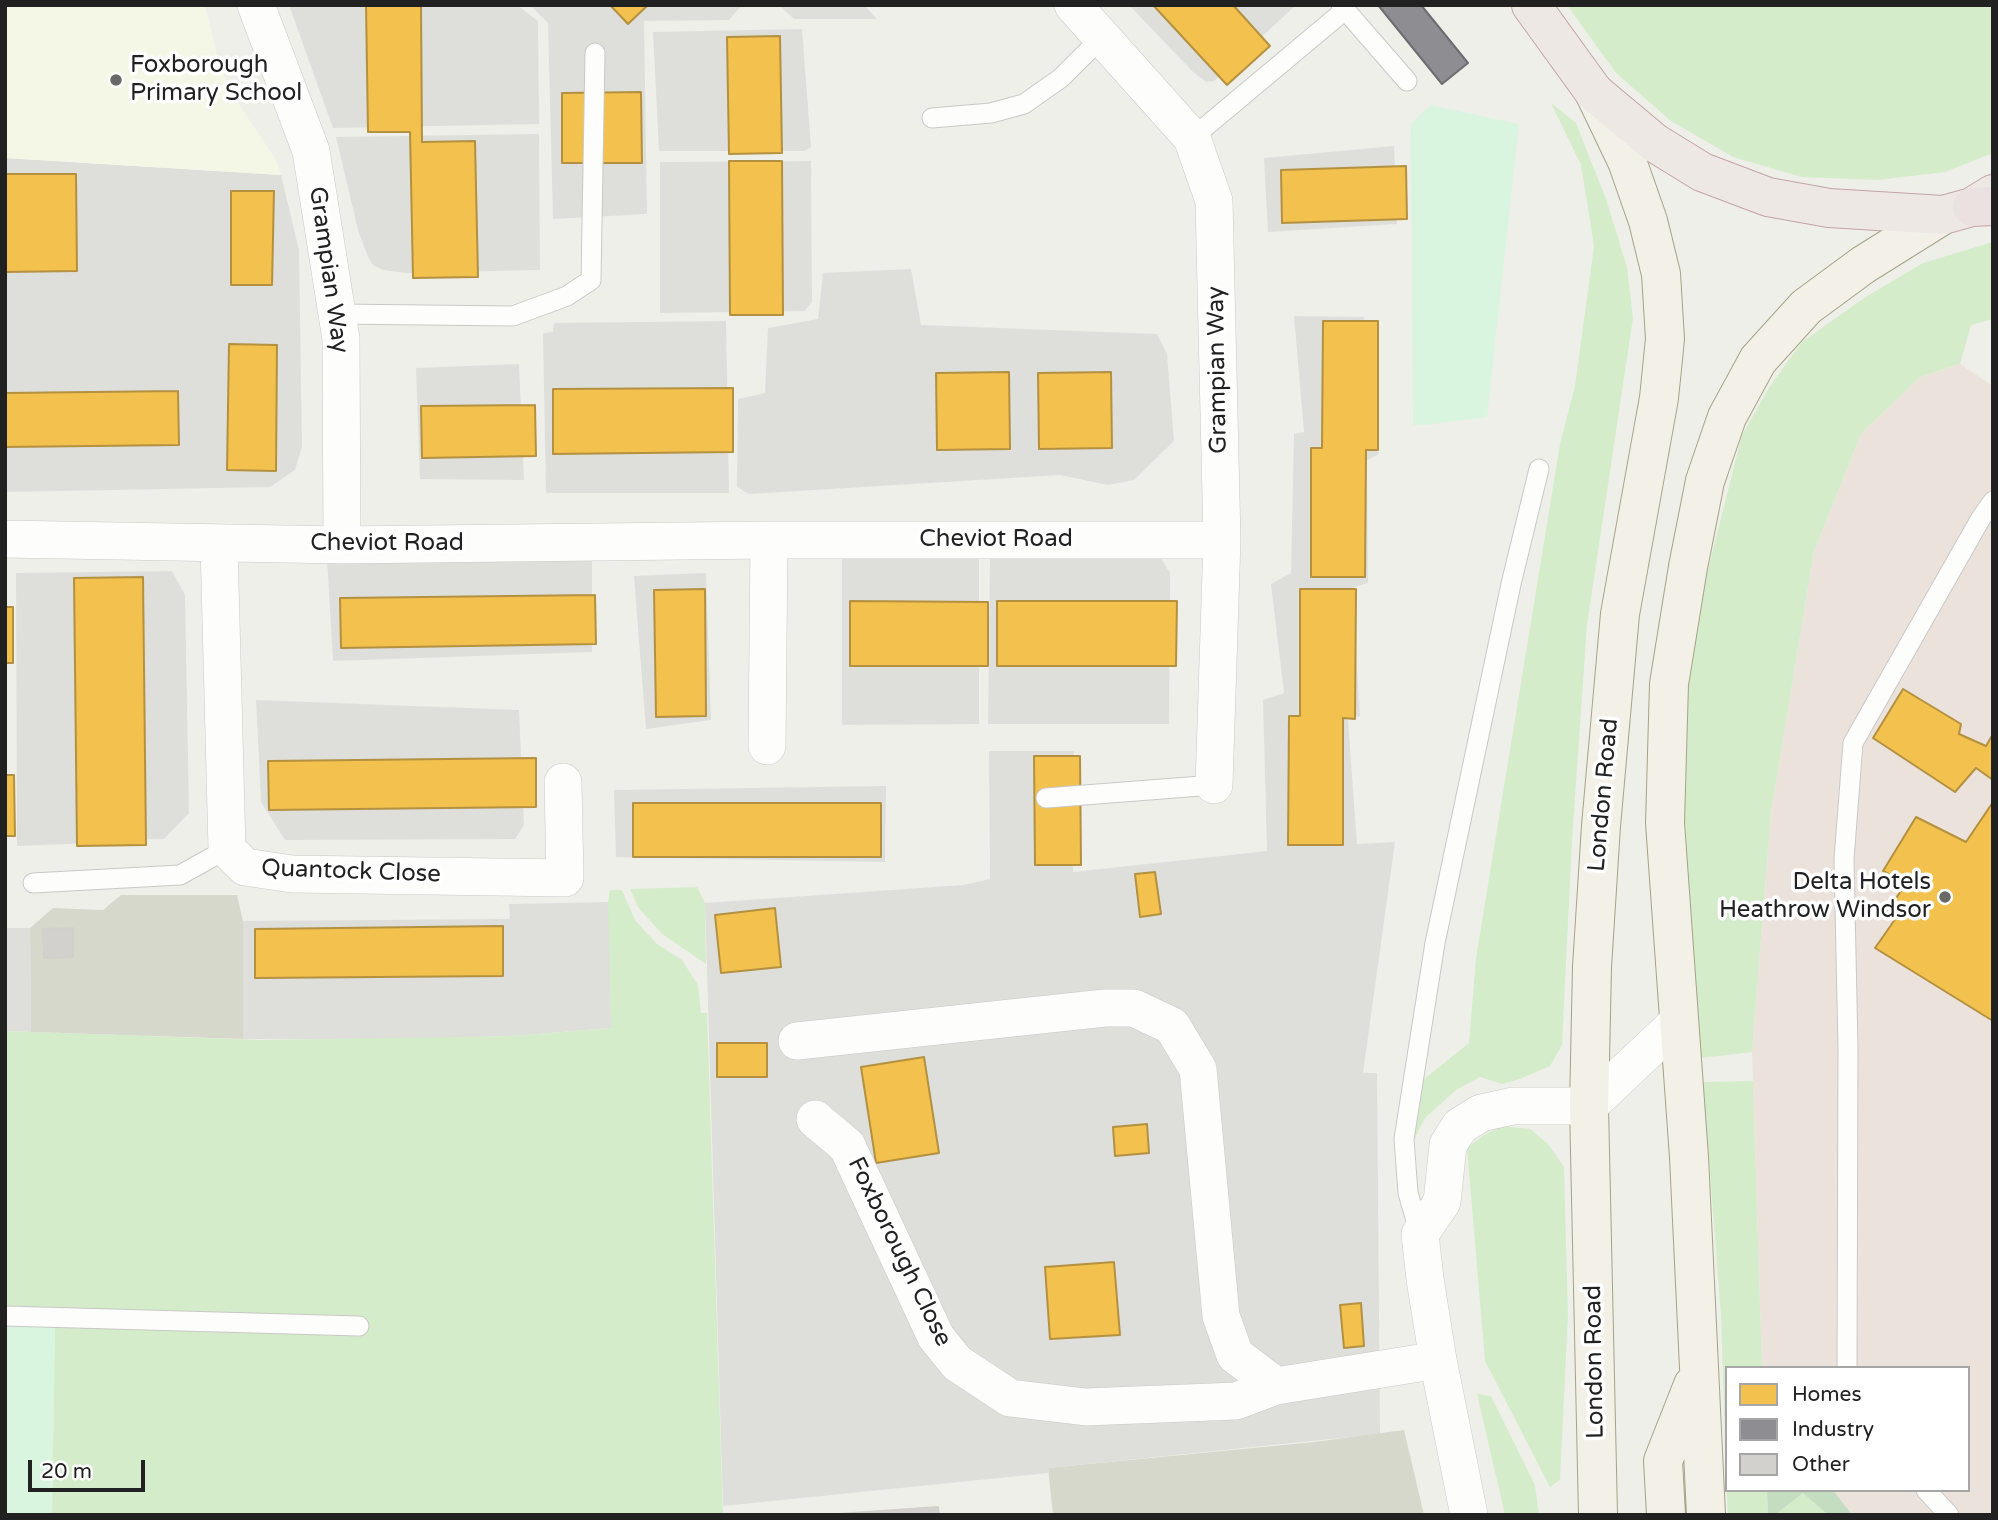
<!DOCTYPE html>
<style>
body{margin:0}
#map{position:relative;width:1998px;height:1520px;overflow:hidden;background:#efefea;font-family:"Varela Round",sans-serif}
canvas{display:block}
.frame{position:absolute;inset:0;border:7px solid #212121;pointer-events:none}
.legend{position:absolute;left:1725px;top:1366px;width:245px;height:126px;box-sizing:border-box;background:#fff;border:2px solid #a6a6a6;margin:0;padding:9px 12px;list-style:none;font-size:21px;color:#212121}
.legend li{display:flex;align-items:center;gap:14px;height:35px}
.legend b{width:35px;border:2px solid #a6a6a6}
.scale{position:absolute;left:28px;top:1460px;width:117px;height:32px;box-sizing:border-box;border:4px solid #212121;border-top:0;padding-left:9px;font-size:21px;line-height:24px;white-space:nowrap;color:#212121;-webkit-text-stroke:5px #fff;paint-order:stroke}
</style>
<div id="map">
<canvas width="1998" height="1520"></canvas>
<div class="frame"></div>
<ul class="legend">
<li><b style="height:19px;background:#f2c14e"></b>Homes</li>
<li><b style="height:19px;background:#8d8d92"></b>Industry</li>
<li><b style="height:19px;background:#d2d1cd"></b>Other</li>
</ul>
<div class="scale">20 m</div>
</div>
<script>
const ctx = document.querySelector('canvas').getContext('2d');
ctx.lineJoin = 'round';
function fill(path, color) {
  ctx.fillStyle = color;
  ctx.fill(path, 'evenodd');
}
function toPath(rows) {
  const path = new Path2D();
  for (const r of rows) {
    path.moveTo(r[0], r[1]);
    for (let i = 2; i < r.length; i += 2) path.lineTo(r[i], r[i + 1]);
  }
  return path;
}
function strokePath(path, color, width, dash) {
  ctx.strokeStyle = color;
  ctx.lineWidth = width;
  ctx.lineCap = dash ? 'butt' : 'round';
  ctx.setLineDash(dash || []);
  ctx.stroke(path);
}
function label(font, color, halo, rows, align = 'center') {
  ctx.font = font + ' "Varela Round",sans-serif';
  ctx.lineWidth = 7;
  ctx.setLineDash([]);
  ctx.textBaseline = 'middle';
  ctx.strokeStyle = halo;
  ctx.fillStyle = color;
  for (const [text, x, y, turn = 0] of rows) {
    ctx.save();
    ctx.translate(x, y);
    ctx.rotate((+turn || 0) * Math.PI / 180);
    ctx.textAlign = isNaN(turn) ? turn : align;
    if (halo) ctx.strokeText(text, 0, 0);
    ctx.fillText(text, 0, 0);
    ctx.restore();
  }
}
const residential = toPath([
 [289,5,517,5,538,21,539,124,333,128],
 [742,5,729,20,644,21,647,214,553,219,548,23,531,6],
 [779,5,864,5,877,19,794,19],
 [1129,5,1296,5,1214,81,1206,82,1192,71],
 [802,29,811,147,805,151,659,151,653,32],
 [539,134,540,270,405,273,383,270,373,265,368,257,358,230,336,137],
 [1394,146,1397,224,1268,232,1264,158],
 [5,158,281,175,299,250,302,446,295,470,270,487,5,492],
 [811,161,812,302,805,311,660,313,660,162],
 [911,269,921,325,1157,334,1167,354,1174,441,1134,480,1108,485,1060,475,749,494,737,487,738,399,765,393,768,328,818,319,823,273],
 [1294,316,1364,317,1379,454,1367,460,1368,583,1352,588,1360,716,1348,719,1357,844,1395,842,1363,1073,1377,1073,1380,1434,1048,1468,1048,1473,723,1506,705,903,963,885,990,879,989,751,1074,751,1073,872,1267,851,1263,700,1284,693,1271,584,1291,573,1294,434,1304,432],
 [726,321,729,493,546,493,543,333,553,332,554,323],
 [519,364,524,480,420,479,416,368],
 [979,551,979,724,842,725,842,557],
 [592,552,592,652,333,661,327,558],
 [990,552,1160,557,1170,573,1169,724,988,724],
 [172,571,185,595,189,813,164,839,92,840,92,843,17,846,16,573],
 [706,573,711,720,646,729,634,576],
 [256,700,519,710,524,825,515,839,285,840,261,802],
 [886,786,885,862,616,857,614,790],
 [611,902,611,1028,512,1036,403,1039,243,1039,243,921,510,919,509,904],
 [5,928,30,928,31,1032,5,1031]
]);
const commercial = toPath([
 [1960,364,1993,386,1993,1515,1852,1515,1833,1490,1968,1490,1968,1368,1762,1368,1752,1052,1771,812,1814,551,1861,434,1920,377]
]);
const education = toPath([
 [5,5,205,5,219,63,234,97,276,160,281,175,5,158]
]);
const construction = toPath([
 [121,895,237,895,243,921,243,1039,31,1032,30,928,53,908,103,910],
 [1404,1430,1424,1515,1053,1515,1048,1468,1314,1442]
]);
const grass = toPath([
 [1567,5,1993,5,1993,153,1945,172,1877,180,1801,177,1733,157,1671,121,1616,73],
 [1551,103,1576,123,1606,199,1627,267,1633,318,1587,625,1572,841,1562,1045,1550,1066,1520,1079,1502,1084,1480,1077,1456,1090,1425,1118,1415,1138,1408,1138,1419,1083,1469,1043,1476,958,1560,444,1575,386,1594,246,1581,165],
 [1993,242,1993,319,1971,325,1960,364,1920,377,1861,434,1814,551,1771,812,1752,1052,1701,1058,1683,794,1688,694,1699,605,1742,435,1770,386,1802,342,1864,298,1923,263],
 [697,887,705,903,706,964,662,934,652,923,638,907,630,889],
 [610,890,622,890,635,920,657,944,682,960,698,985,701,1013,707,1013,723,1515,52,1515,55,1318,5,1316,5,1031,260,1040,512,1036,611,1028,608,902],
 [1753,1081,1762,1368,1727,1368,1727,1490,1767,1490,1768,1515,1728,1515,1726,1481,1721,1315,1703,1082],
 [1502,1126,1530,1129,1548,1144,1564,1167,1568,1315,1560,1480,1550,1487,1485,1361,1467,1148,1484,1135],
 [1477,1394,1491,1396,1535,1485,1539,1515,1505,1515],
 [1803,1493,1828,1515,1775,1515]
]);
const forest = toPath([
 [1767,1490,1833,1490,1852,1515,1828,1515,1803,1493,1775,1515,1768,1515]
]);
const park = toPath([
 [1430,105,1519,124,1487,417,1426,425,1413,425,1411,124],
 [5,1316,55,1317,52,1515,5,1515]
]);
const homes = toPath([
 [366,5,421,5,422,142,475,141,478,277,413,278,410,132,368,132,366,5],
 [610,5,648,5,628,24,610,5],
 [1153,5,1233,5,1270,46,1227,85,1153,5],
 [780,36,782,153,729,154,727,37,780,36],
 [641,92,642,163,562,163,562,93,641,92],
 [729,161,782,161,783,315,730,315,729,161],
 [1406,166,1407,219,1282,223,1281,170,1406,166],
 [5,174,76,174,77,271,5,272,5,174],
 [231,191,274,191,272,285,231,285,231,191],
 [1323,321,1378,321,1378,450,1366,450,1365,577,1311,577,1311,448,1322,448,1323,321],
 [229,344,277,345,276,471,227,470,229,344],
 [1009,372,1010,449,937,450,936,373,1009,372],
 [1111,372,1112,448,1039,449,1038,373,1111,372],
 [733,388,733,452,553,454,553,389,733,388],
 [178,391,179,445,5,447,5,393,178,391],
 [535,405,536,456,422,458,421,406,535,405],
 [143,577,146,845,77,846,74,578,143,577],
 [705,589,706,716,656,717,654,590,705,589],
 [1300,589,1356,589,1355,719,1343,718,1343,845,1288,845,1289,716,1300,716,1300,589],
 [595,595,596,644,341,648,340,598,595,595],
 [850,601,988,602,988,666,850,666,850,601],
 [997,601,1177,601,1176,666,997,666,997,601],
 [5,607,13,607,13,663,5,663,5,607],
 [1903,689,1961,724,1959,734,1986,746,1993,734,1993,780,1976,768,1955,792,1873,738,1903,689],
 [1034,756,1080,756,1081,865,1035,865,1034,756],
 [536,758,536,807,269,810,268,761,536,758],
 [5,775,14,775,15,836,5,836,5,775],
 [1993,802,1993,1021,1875,948,1896,918,1887,912,1906,883,1883,871,1916,817,1966,842,1993,802],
 [633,803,881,803,881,857,633,857,633,803],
 [1155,872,1161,914,1140,917,1135,874,1155,872],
 [775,908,781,967,721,973,715,915,775,908],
 [503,926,503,976,255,978,255,929,503,926],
 [717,1043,767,1043,767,1077,717,1077,717,1043],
 [924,1057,939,1153,876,1163,861,1067,924,1057],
 [1147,1124,1149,1153,1115,1156,1113,1127,1147,1124],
 [1114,1262,1120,1335,1050,1339,1045,1267,1114,1262],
 [1361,1303,1364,1346,1344,1348,1340,1305,1361,1303]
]);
const industry = toPath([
 [1378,5,1421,5,1468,63,1442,84,1378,5]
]);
const building = toPath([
 [73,928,73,957,44,958,43,929,73,928],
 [938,1507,939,1515,824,1515,938,1507]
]);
const service = toPath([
 [1341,5,1407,81],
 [932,118,991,113,1024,104,1061,78,1101,38],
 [1192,138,1345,10],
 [337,314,513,316,567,296,591,280,595,53],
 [1046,798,1214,785],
 [33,883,180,875,227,849],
 [1420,1234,1408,1193,1404,1139,1435,943,1511,584,1539,469],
 [5,1316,359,1326],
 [1847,1368,1848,1049,1844,859,1853,743,1981,518,1993,501],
 [1926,1490,1949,1515]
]);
const minor = toPath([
 [256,5,311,151,341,339,342,545],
 [1073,5,1192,138,1214,201,1222,540,1214,785],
 [5,539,342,545,769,540,1222,540],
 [219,544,227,849,245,867,292,874,565,878,563,782],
 [767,746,769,540],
 [797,1041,1105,1008,1134,1008,1172,1026,1198,1069,1221,1316,1235,1355,1276,1386],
 [815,1119,847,1146,936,1337,957,1363,1010,1398,1086,1407,1236,1401,1276,1386,1438,1360],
 [1469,1515,1438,1360,1425,1279,1420,1234,1442,1202,1448,1145,1460,1126,1481,1113,1513,1106,1589,1106,1678,1022]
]);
const primary = toPath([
 [1594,92,1627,161,1648,221,1661,274,1665,339,1659,398,1620,614,1601,826,1592,967,1589,1106,1598,1515],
 [1666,1515,1663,1461,1693,1385],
 [1706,1515,1689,1157,1665,823,1669,684,1688,567,1705,481,1727,417,1758,360,1806,307,1863,265,1943,215]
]);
const trunk = toPath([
 [1531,5,1594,92,1655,143,1702,172,1768,197,1829,208,1943,215,1972,207,1993,194]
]);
const motorway = toPath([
 [1972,207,1993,206]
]);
const markers = [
 [116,80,7,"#696967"],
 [1945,897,7,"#696967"]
];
const poiNames = [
 ["Foxborough",130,66],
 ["Primary School",130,94],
 ["Delta Hotels",1931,883,"right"],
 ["Heathrow Windsor",1931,911,"right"]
];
const streetNames = [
 ["Grampian Way",328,270,82],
 ["Grampian Way",1218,370,-91],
 ["Cheviot Road",996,540],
 ["Cheviot Road",387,544],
 ["London Road",1604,795,-85],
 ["Quantock Close",351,872,2],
 ["Foxborough Close",899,1252,64],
 ["London Road",1595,1362,-91]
];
fill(residential, '#dededb');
fill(commercial, '#ece2dc');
fill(education, '#f4f7e6');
fill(construction, '#d6d8cc');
fill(grass, '#d5ecca');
fill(forest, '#c4ddc0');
fill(park, '#d9f4df');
fill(homes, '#f2c14e');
strokePath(homes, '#b39140', 2);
fill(industry, '#8d8d92');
strokePath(industry, '#6d6d70', 2);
fill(building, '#d2d1cd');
strokePath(building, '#d2d0cb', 2);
strokePath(service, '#c8c8c6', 21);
strokePath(minor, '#c8c8c6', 38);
strokePath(primary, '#a5a386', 40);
strokePath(trunk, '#c3a3a4', 40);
strokePath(motorway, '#c3a3a4', 40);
strokePath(service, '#fdfdfc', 19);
strokePath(minor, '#fdfdfc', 37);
strokePath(primary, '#f2f0e7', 38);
strokePath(trunk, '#eee8e4', 38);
strokePath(motorway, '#ebe1e0', 38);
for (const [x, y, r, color] of markers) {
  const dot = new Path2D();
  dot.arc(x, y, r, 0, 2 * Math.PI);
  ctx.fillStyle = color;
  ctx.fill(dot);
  strokePath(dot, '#fff', 2.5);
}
label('24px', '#212121', '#fff', poiNames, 'left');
label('24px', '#212121', '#fff', streetNames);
</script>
